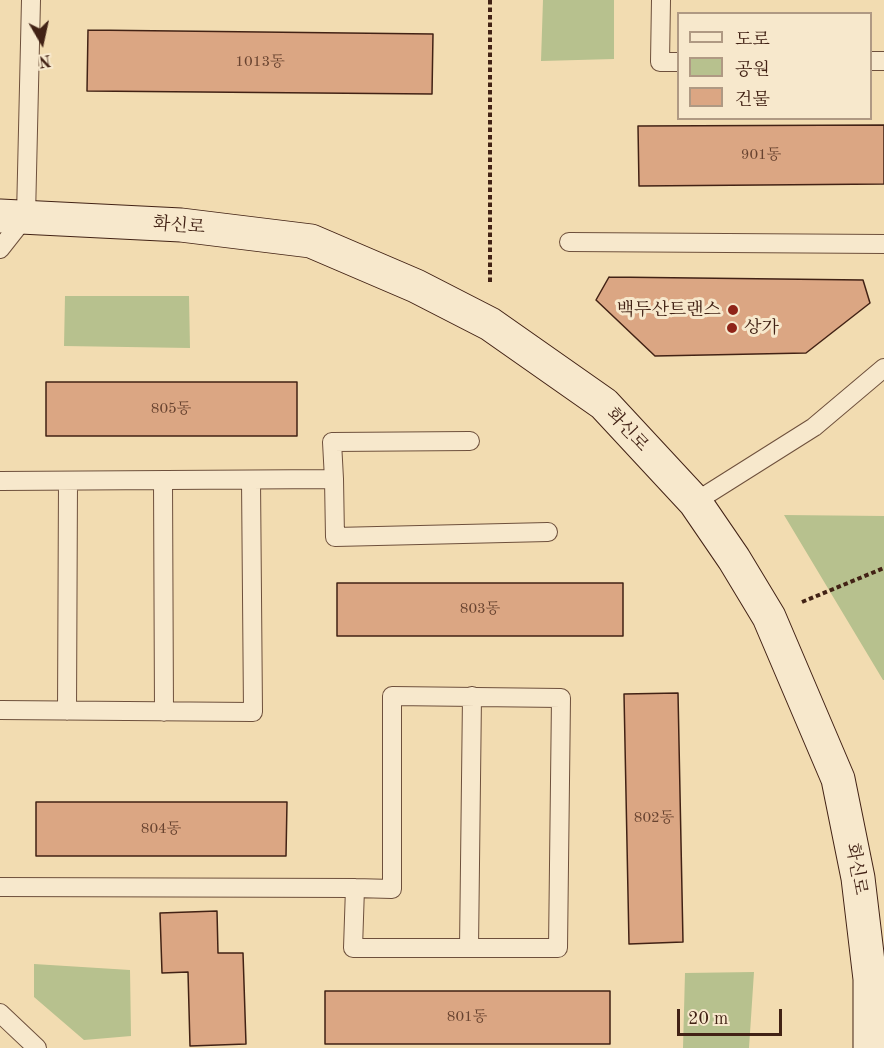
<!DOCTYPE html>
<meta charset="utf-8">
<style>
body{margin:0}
#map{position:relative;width:884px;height:1048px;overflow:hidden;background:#f2dcb1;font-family:"Old Standard TT","Noto Serif KR",serif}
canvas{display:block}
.legend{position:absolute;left:677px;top:12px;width:195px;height:108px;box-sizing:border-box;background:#f7e8cc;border:2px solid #af9983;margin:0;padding:8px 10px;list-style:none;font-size:18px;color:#422215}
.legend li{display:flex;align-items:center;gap:12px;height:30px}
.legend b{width:30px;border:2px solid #af9983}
.north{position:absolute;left:12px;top:12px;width:60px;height:60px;-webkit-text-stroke:4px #f7e8cc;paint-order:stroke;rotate:171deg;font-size:16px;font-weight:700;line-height:24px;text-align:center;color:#422215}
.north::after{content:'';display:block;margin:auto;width:21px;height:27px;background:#422215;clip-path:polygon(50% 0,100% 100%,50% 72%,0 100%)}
.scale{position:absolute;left:677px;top:1009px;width:105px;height:27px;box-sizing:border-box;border:3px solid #422215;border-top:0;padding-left:8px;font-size:18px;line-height:21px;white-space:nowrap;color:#422215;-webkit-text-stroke:4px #f7e8cc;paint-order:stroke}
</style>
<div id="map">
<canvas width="884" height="1048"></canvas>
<ul class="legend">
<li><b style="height:8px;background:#f7e8cc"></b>도로</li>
<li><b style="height:16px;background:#b7c18e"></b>공원</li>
<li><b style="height:16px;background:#dba683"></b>건물</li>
</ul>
<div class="north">N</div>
<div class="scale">20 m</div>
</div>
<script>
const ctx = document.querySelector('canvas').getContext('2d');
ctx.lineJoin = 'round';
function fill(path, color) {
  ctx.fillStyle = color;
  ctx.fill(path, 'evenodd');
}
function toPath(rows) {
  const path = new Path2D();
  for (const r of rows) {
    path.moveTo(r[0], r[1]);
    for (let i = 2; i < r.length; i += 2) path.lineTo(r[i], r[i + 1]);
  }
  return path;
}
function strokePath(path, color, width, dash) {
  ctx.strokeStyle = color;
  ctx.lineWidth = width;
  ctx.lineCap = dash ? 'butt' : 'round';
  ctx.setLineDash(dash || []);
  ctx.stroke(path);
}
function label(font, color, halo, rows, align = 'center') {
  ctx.font = font + ' "Old Standard TT","Noto Serif KR",serif';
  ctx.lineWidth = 6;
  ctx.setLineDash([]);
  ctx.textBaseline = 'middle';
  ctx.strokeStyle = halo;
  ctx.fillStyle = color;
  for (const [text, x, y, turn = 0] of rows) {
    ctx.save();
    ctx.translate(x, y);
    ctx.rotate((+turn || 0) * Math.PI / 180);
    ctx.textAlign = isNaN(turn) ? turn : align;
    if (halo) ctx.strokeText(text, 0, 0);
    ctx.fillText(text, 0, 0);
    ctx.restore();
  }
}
const green = toPath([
 [543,0,614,0,614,59,541,61],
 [65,296,189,296,190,348,64,346],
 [784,515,884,516,884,680,883,680],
 [34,964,130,970,131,1036,84,1040,34,997],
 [754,972,749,1048,683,1048,685,973]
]);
const building = toPath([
 [88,30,433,34,432,94,87,91,88,30],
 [884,125,884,184,639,186,638,126,884,125],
 [609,277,863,280,870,303,806,353,655,356,596,300,609,277],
 [46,382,297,382,297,436,46,436,46,382],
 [337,583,623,583,623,636,337,636,337,583],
 [678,693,683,942,629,944,624,694,678,693],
 [36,802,287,802,286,856,36,856,36,802],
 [217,911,218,953,243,953,246,1044,190,1046,188,972,162,973,160,913,217,911],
 [325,991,610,991,610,1044,325,1044,325,991]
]);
const path = toPath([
 [490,0,490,283],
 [802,602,884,568]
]);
const lane = toPath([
 [661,0,660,62,678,62],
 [870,61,884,61],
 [569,242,884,244],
 [0,249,26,216,31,0],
 [334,479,332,442,470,441],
 [0,481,334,479,335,537,548,532],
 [163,481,164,712],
 [695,502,814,427,884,368],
 [0,710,253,712,251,480],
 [67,711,68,481],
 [0,887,355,888,392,889,392,696,561,698,558,948,353,948,355,888],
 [469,948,472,696],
 [0,1013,37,1048]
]);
const secondary = toPath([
 [0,216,181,225,311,241,416,286,490,324,604,404,695,502,734,559,769,617,838,779,858,878,870,979,870,1048]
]);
const markers = [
 [733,310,6,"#8f2418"],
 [732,328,6,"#8f2418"]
];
const numberNames = [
 ["1013동",260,62],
 ["901동",761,155],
 ["805동",171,409],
 ["803동",480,609],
 ["802동",654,818],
 ["804동",161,829],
 ["801동",467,1017]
];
const streetNames = [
 ["화신로",179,226,5],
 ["화신로",627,430,47],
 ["화신로",856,869,80]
];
const poiNames = [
 ["백두산트랜스",721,310],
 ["상가",744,328,"left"]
];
fill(green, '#b7c18e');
fill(building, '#dba683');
strokePath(building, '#422215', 1.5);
strokePath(lane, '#6e503c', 20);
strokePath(secondary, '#422215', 35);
strokePath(path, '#422215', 4, [4.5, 3]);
strokePath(lane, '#f7e8cc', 18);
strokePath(secondary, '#f7e8cc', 33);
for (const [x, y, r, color] of markers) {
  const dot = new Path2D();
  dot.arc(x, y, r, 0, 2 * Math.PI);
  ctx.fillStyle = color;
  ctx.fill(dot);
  strokePath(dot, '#f7e8cc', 2);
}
label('15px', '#684330', null, numberNames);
label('18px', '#422215', '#f7e8cc', streetNames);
label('18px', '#422215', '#f7e8cc', poiNames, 'right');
</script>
